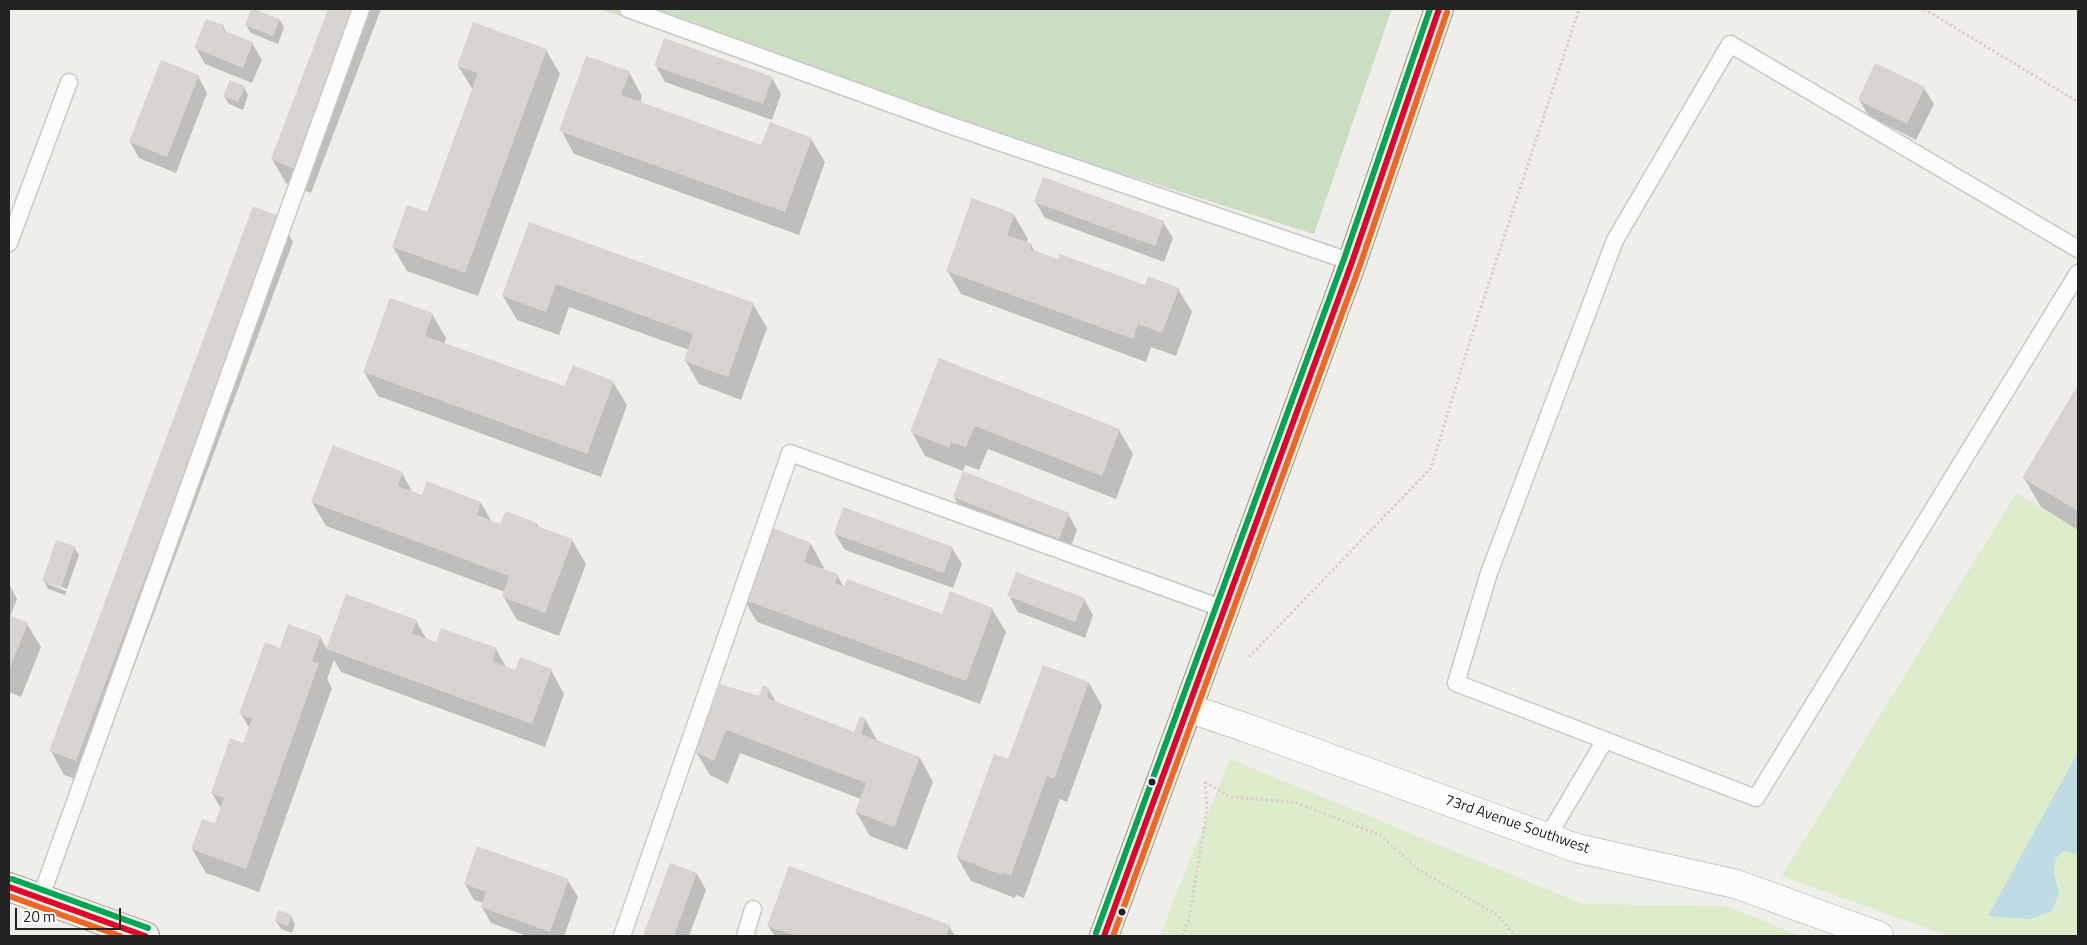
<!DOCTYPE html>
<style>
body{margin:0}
#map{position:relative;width:2087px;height:945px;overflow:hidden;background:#f0eeeb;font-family:"Titillium Web",sans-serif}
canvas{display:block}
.frame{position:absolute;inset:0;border:10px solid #222;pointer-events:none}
.scale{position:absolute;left:15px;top:908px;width:106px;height:22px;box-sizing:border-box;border:2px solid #222;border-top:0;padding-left:6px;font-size:15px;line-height:18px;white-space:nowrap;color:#222;-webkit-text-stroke:4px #fff;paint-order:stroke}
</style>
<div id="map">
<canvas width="2087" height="945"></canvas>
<div class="frame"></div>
<div class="scale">20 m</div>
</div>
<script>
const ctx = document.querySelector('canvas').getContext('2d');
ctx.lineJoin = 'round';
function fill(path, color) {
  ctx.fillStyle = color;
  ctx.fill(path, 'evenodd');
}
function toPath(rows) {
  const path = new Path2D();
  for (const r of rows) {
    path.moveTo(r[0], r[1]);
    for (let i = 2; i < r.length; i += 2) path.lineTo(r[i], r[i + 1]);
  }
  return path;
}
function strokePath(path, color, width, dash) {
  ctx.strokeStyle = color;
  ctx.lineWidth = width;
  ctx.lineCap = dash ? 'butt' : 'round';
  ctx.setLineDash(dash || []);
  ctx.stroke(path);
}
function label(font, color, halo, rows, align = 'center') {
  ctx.font = font + ' "Titillium Web",sans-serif';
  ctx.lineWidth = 5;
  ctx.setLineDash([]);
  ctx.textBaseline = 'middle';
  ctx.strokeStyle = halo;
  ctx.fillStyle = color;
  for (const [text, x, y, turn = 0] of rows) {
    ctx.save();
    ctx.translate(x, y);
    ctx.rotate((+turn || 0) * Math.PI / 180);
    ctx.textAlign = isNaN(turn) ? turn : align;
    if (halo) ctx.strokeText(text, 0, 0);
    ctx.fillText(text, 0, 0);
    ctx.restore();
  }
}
const grass = toPath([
 [2016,493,2078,530,2078,936,1948,936,1782,876],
 [1230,759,1583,904,1726,906,1800,936,1160,936]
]);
const forest = toPath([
 [599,9,1392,9,1314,234]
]);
const water = toPath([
 [2078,752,2078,855,2064,850,2056,858,2054,872,2059,894,2052,911,2030,919,1988,916]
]);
const shadow = toPath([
 [253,9,280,20,284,28,278,44,251,33,246,25],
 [329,9,381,9,311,193,286,183,272,159],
 [223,26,227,34,252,43,262,60,252,83,205,64,196,48],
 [546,50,560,74,478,296,407,271,393,247,428,214,473,90,458,66],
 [656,66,772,78,781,94,772,120,665,82],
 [629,72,642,96,640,103,762,147,811,139,825,162,799,235,574,154,561,130],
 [198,76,207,93,176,173,139,158,130,142],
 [244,87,248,95,243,110,229,104,224,96],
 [1924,88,1934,104,1916,140,1869,116,1859,100],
 [1035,201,1163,222,1173,238,1164,262,1045,218],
 [1014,215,1028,239,1026,243,1031,245,1036,253,1146,286,1178,289,1192,312,1176,356,1151,347,1146,362,961,294,947,270],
 [280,218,293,242,90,784,64,775,51,751],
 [530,224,753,304,767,328,741,400,699,384,685,360,689,350,569,307,559,335,517,320,503,296],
 [391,299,432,314,446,338,444,344,565,388,613,382,627,405,601,477,378,396,364,372],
 [940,359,1119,430,1133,454,1116,499,988,449,979,470,965,465,963,471,925,456,912,432],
 [2078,387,2078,530,2041,507,2024,478],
 [402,473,413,493,423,496,481,503,492,522,501,525,537,524,539,528,572,540,586,564,559,636,517,620,503,596,505,592,326,526,312,502],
 [954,497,1068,514,1077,530,1068,554,963,514],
 [835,534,952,548,962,564,953,588,845,550],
 [811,544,824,568,823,570,837,575,845,589,943,616,992,609,1006,632,980,704,757,622,743,598],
 [74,547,79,555,65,595,48,589,44,581],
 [48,582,67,589,66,591,48,584],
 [9,584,17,599,10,617,27,624,41,647,21,697,9,692],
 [1009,596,1084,599,1093,615,1085,638,1018,612],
 [416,621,427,640,436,643,496,649,507,669,515,672,551,670,564,694,545,747,341,672,334,660,327,679,332,688,259,892,206,873,192,849,216,825,221,809,212,793,244,745,250,729,241,714,281,649,320,637,327,649],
 [1089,683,1102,706,1067,802,1060,799,1024,898,1016,895,1015,898,971,881,957,857,1009,760],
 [769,690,777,704,855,734,865,719,878,742,920,758,933,782,907,850,870,836,856,812,861,799,740,753,728,784,710,775,696,752],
 [478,848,568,881,578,897,564,936,527,936,491,923,482,907,483,903,474,900,465,884],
 [671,864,697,874,706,890,689,936,645,936],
 [291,916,295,924,292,933,281,929,276,921],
 [768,926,949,926,955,936,775,936]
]);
const building = toPath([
 [251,9,280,19,273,36,245,25],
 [328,9,359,9,297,170,271,159],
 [206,19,224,25,222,30,253,42,243,68,194,48],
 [473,22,547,49,465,273,392,247,407,205,427,212,478,73,457,66],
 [664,38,773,77,763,104,654,66],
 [586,56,630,71,621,95,761,145,770,122,812,138,785,212,559,131],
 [161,60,199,75,167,157,129,142],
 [1875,63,1925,87,1907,124,1858,100],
 [230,80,245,86,238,102,223,96],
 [1043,177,1164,221,1155,246,1034,202],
 [972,198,1015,214,1007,235,1032,244,1030,249,1058,259,1060,254,1145,285,1148,276,1179,288,1162,333,1138,324,1133,339,946,271],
 [253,206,281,217,76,761,49,751],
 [529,222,754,303,728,377,684,361,693,334,556,284,546,312,502,296],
 [390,298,433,313,425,336,564,386,573,365,614,381,587,454,363,372],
 [939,358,1120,429,1102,476,975,426,966,447,951,442,949,448,910,432],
 [2078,385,2078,511,2022,478],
 [333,445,403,472,398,486,422,495,427,481,481,502,477,515,500,524,506,511,537,523,536,526,573,539,545,613,502,597,509,576,311,502],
 [963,471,1069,513,1059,539,953,497],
 [843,507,953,547,944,573,834,534],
 [768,526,811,543,804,562,838,574,835,583,844,587,847,579,942,614,950,591,993,608,966,681,742,599],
 [56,540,75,546,61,588,42,581],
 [1016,572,1085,598,1075,622,1007,596],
 [346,594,417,620,412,633,436,642,441,628,497,648,492,661,515,670,520,657,552,669,532,724,326,649],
 [9,615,28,623,9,670],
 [288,624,321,636,312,661,319,663,246,869,191,849,202,819,215,823,224,798,211,793,230,738,243,743,252,719,239,714,265,642,280,648],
 [1043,665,1089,682,1054,779,1047,776,1011,875,1002,872,1001,875,956,857,994,754,1008,759],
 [720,684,759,696,763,685,770,689,767,698,854,732,860,716,866,718,861,734,920,757,894,827,855,812,866,783,726,730,714,761,695,752],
 [477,846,569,879,550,932,481,907,486,892,464,884],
 [670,863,697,873,674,936,643,936],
 [789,866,950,925,946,936,796,936,767,926],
 [278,910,292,915,288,926,275,921]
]);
const path = toPath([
 [1924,9,2078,102],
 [1249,657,1431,468,1468,347,1579,9],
 [1205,782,1230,797,1294,802,1380,835,1419,870,1497,915,1516,936],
 [1182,936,1189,919,1207,811,1205,782]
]);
const lane = toPath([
 [628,9,952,126,1352,262],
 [9,243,69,82],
 [2078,249,1730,44,1615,240,1489,573,1456,683,1756,798,2078,273],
 [1547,838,1605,740],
 [40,899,361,9],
 [622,936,790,453,1224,609],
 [745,936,753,909]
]);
const street = toPath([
 [1188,708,1247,728,1576,848,1736,884,1879,936]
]);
const secondary = toPath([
 [9,887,145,936],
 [1104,936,1352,262,1439,9]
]);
const bus1 = toPath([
 [9,887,145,936],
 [1104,936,1352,262,1439,9]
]);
const bus2 = toPath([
 [9,896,120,936],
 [1113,936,1360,265,1447,12]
]);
const bus3 = toPath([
 [12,879,148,928],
 [1096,933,1344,259,1430,9]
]);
const markers = [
 [1152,782,4.5,"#222"],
 [1122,912,4.5,"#222"]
];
const streetNames = [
 ["73rd Avenue Southwest",1517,825,19]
];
fill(grass, '#ddeccb');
fill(forest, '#cbdec1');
fill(water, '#bfdbe3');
fill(shadow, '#0003');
fill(building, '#d7d4d2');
strokePath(lane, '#c9c8c7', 19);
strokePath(street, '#c9c8c7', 30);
strokePath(secondary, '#999a82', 30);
strokePath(path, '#dccecd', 3, [2.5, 2.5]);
strokePath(lane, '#fdfcfc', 16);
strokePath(street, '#fdfcfc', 28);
strokePath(secondary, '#f4f4ed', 28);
strokePath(bus1, '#e4002b', 6);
strokePath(bus2, '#f26522', 6);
strokePath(bus3, '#00a651', 6);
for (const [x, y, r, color] of markers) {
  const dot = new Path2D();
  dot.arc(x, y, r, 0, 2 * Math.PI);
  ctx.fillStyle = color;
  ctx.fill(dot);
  strokePath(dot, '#fff', 2);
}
label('15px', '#222', '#fff', streetNames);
</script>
